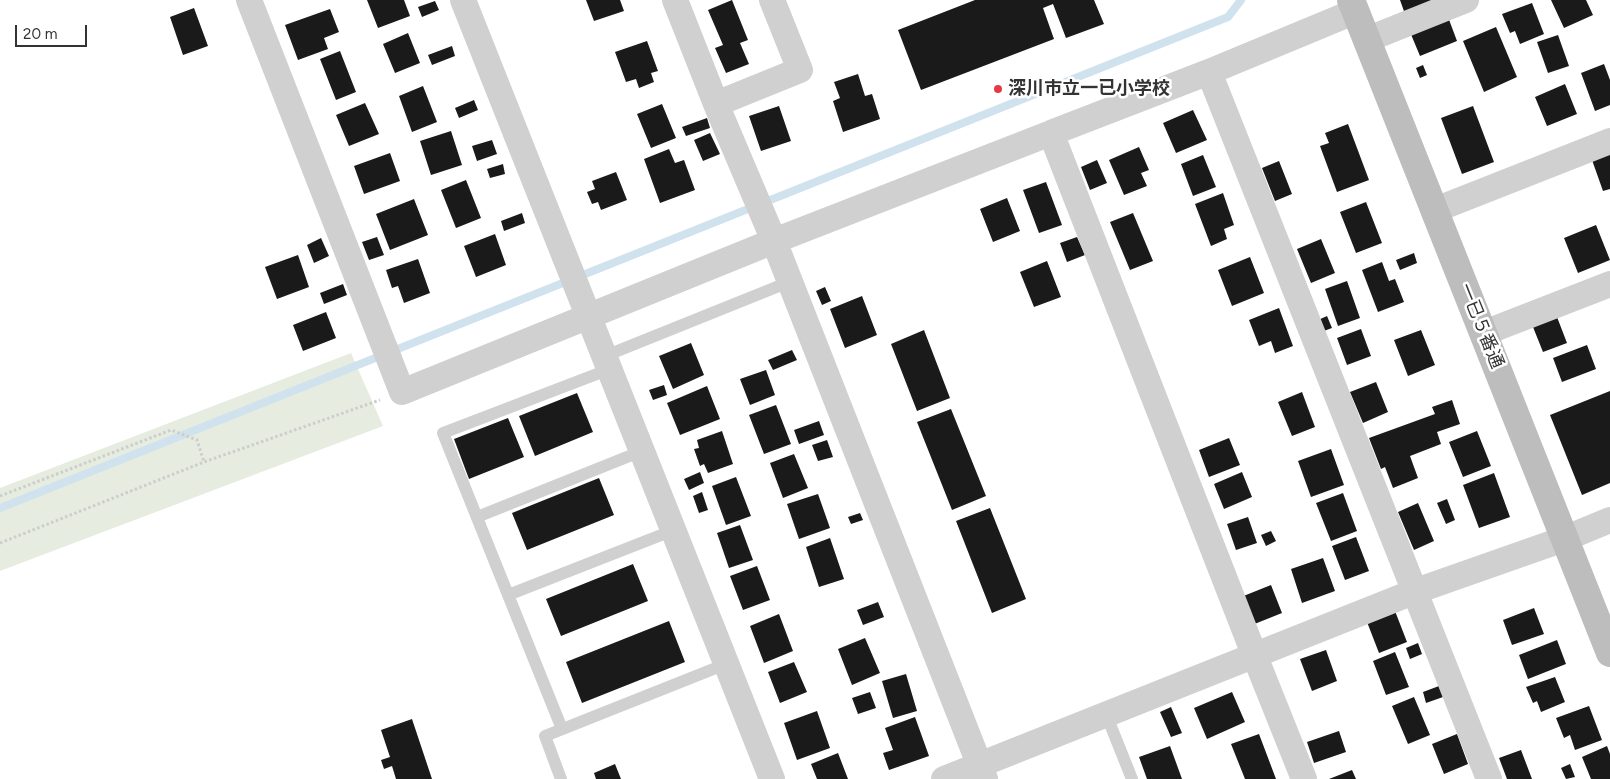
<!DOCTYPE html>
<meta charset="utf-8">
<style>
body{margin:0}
#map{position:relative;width:1610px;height:779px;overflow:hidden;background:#fff;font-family:Figtree,sans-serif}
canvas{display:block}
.scale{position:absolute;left:15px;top:25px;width:72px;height:22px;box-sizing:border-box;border:2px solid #333;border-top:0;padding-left:6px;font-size:15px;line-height:18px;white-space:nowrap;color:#333;-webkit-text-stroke:4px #fff;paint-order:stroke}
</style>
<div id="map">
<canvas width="1610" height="779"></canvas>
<div class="scale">20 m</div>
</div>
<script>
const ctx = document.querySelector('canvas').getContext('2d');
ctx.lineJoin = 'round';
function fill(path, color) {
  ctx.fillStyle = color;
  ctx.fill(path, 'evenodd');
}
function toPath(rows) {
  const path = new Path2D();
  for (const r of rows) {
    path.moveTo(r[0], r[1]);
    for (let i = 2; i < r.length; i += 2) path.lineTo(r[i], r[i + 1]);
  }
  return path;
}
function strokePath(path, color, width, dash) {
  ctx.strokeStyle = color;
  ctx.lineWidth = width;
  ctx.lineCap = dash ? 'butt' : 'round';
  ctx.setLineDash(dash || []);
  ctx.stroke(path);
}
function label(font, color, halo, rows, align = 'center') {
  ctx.font = font + ' Figtree,"Noto Sans JP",sans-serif';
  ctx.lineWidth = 5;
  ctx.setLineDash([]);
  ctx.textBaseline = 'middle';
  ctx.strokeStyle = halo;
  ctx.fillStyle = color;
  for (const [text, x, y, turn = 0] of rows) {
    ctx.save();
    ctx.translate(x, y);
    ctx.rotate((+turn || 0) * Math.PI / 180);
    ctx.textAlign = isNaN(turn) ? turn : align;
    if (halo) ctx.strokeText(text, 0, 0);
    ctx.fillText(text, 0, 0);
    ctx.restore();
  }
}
const green = toPath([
 [351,353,383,426,0,571,0,488]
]);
const stream = toPath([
 [0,508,1228,17,1241,0]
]);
const building = toPath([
 [367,0,404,0,410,16,378,28],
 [586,0,620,0,624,11,594,21],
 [732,0,748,40,740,43,749,64,726,73,715,48,723,45,708,10],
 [975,0,1094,0,1104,24,1066,38,1053,4,1043,8,1054,39,921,90,898,30],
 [1400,0,1440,0,1405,14],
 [1551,0,1586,0,1593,15,1564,28],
 [435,1,439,10,422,17,418,7],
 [1532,3,1544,34,1520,44,1515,31,1510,33,1502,14],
 [194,8,208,46,183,55,170,17],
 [330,9,339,32,324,38,328,49,298,60,285,25],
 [1448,17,1457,41,1420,56,1410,32],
 [1496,27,1517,77,1484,92,1463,41],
 [408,33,420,63,395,73,383,44],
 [1558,35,1569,66,1548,73,1537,42],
 [647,41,658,71,651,73,654,82,639,88,636,79,626,82,615,52],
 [452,46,455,56,432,65,428,55],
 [340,51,356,92,336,100,320,59],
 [1604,64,1610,80,1610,105,1595,111,1581,73],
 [1423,65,1427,75,1420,78,1416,68],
 [858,74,865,96,872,94,880,119,843,132,833,101,840,98,834,82],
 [1565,84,1577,114,1547,126,1535,97],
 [423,86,437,122,412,132,399,96],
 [474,100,478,110,459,118,455,108],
 [365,103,379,134,349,146,336,115],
 [662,104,676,138,651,148,637,114],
 [779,106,791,141,761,151,749,116],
 [1473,106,1494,162,1462,174,1441,118],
 [1193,110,1207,140,1176,153,1163,123],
 [707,118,710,128,686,136,682,127],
 [1348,124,1369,180,1337,192,1320,146,1329,143,1325,133],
 [451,131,462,165,431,175,420,141],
 [710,133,720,154,703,161,694,140],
 [492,140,497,154,477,161,472,146],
 [1139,147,1149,170,1141,173,1147,186,1124,195,1109,160],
 [669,149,675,163,684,160,695,190,660,203,644,159],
 [390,153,400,181,364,194,354,166],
 [1610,154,1610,189,1603,191,1592,160],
 [1203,155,1216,187,1193,196,1181,164],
 [1097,160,1107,183,1090,190,1081,167],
 [1279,161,1292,194,1275,201,1262,168],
 [503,164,505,174,490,178,487,169],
 [616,172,627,200,601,210,598,202,592,204,587,192,595,189,592,181],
 [466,180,481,218,456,228,441,190],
 [1046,182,1062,225,1039,233,1023,190],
 [1223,193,1234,225,1224,229,1227,239,1211,246,1195,204],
 [1007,198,1020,231,993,242,980,209],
 [414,199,428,235,390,250,376,214],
 [1366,202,1382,243,1356,253,1340,212],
 [522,213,525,223,504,231,501,221],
 [1133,213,1153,261,1130,270,1110,222],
 [1596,225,1610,260,1578,273,1564,238],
 [495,234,506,265,476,277,464,246],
 [377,237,384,255,369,260,362,242],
 [1077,237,1085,255,1067,262,1060,243],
 [321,238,329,256,314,263,307,245],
 [1321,239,1335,273,1311,283,1297,249],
 [1414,253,1417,263,1400,270,1396,260],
 [298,255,309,287,277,299,265,267],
 [1250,257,1264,293,1232,306,1218,270],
 [418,259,430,293,404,303,398,286,392,288,386,270],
 [1047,261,1061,297,1034,307,1020,272],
 [1382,262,1389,281,1395,279,1404,302,1378,312,1362,270],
 [1347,281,1360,318,1338,326,1325,289],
 [343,284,347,295,324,304,320,293],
 [825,287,831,301,822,305,816,291],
 [862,296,877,335,845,348,830,309],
 [1279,308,1293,346,1275,353,1271,341,1259,346,1249,320],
 [326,312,336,338,303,351,293,325],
 [1327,316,1332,328,1321,332,1316,321],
 [1557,317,1567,343,1543,352,1533,327],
 [1361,329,1371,356,1347,365,1337,338],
 [924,330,950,398,917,411,891,344],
 [1421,330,1435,365,1408,376,1394,340],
 [691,343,704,375,673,389,659,356],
 [1587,345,1596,369,1562,382,1553,358],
 [792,350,797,360,773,370,768,360],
 [766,370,775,395,750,405,740,379],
 [1376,382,1388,412,1363,423,1350,392],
 [664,385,667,395,653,400,649,390],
 [707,386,720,419,680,435,667,403],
 [1610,391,1610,483,1582,495,1550,415],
 [1302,392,1315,427,1292,436,1278,402],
 [577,393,593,432,535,456,519,416],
 [1452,400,1460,424,1437,432,1441,444,1410,456,1418,478,1393,488,1385,467,1381,469,1369,438,1435,414,1432,407],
 [776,405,791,444,764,454,749,415],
 [951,409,986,496,952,510,917,422],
 [508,418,524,457,469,479,454,439],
 [819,421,824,435,799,444,794,430],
 [722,431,733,464,708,473,704,464,700,466,694,449,699,448,697,440],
 [1477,431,1491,466,1463,477,1449,442],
 [1229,438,1240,465,1209,477,1199,450],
 [827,440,833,457,818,461,812,445],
 [1331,449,1344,485,1311,497,1298,461],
 [794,454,808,488,783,498,770,463],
 [700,472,704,483,689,490,684,479],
 [1242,472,1252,497,1224,509,1214,484],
 [1494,473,1510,517,1479,528,1463,485],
 [736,477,751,516,726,525,712,486],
 [599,478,614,515,527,550,512,513],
 [702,492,708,510,699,513,693,496],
 [1343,493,1357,531,1331,541,1316,503],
 [818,494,830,528,799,539,787,504],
 [1447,499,1455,520,1446,524,1437,503],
 [1418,503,1434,541,1414,550,1398,512],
 [990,508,1026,599,992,613,956,521],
 [860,513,863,520,851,524,848,517],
 [1248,517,1257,543,1236,550,1227,524],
 [740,525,753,560,729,568,717,533],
 [1271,531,1276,541,1266,546,1261,535],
 [1356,537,1369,571,1345,580,1332,546],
 [830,538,844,579,819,587,806,547],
 [1323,558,1335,591,1302,603,1291,569],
 [633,564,648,601,561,636,546,599],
 [757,566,770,600,743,610,730,576],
 [1271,585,1282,613,1252,625,1241,597],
 [878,602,884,617,863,625,857,610],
 [1534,608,1544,634,1512,645,1503,620],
 [1395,611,1407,642,1379,653,1367,622],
 [779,614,793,651,764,663,750,626],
 [669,621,685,662,582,703,566,662],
 [865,638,880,673,852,685,838,649],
 [1557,640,1566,664,1528,679,1519,655],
 [1418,643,1422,654,1410,659,1406,648],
 [1326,650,1337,681,1312,691,1300,659],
 [1395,652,1409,687,1386,695,1373,661],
 [794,662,807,692,780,703,768,672],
 [906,674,917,711,893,718,882,681],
 [1555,677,1565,702,1541,712,1537,701,1533,703,1526,687],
 [1439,686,1443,697,1426,703,1423,692],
 [870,692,876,708,858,714,852,698],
 [1232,692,1245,722,1207,739,1194,708],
 [1414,697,1430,735,1408,744,1392,706],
 [1589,706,1602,740,1575,750,1570,735,1564,738,1556,718],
 [1171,707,1182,733,1171,737,1160,712],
 [817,711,830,748,797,760,784,723],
 [915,717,929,756,889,770,883,753,893,750,885,728],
 [412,719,432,779,396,779,392,766,384,769,381,760,390,757,381,730],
 [1339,731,1346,752,1314,763,1307,742],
 [1259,734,1276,779,1245,779,1231,744],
 [1457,734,1468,764,1444,774,1432,744],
 [1170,746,1182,779,1147,779,1139,757],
 [1607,746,1610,754,1610,779,1591,779,1582,757],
 [1521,750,1532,779,1507,779,1499,758],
 [838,753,848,779,817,779,811,764],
 [615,764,621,779,596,779,594,773],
 [1570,764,1575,777,1566,779,1561,768],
 [1352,770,1356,779,1329,779]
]);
const path = toPath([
 [0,496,171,430,197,440,204,462],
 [0,543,204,462,380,400]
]);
const lane = toPath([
 [605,356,789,282],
 [477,517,642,451],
 [508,595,674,530],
 [1106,714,1132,779],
 [562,729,443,433,610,369],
 [561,779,545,736,726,664]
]);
const street = toPath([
 [249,0,402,392,774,241,1051,133],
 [463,0,772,779],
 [675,0,716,104,774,241,985,779],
 [1366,40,1466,0],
 [1209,72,1489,779],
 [716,104,800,70,772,0],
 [1435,210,1610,141],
 [1484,333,1610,284],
 [944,779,1416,591,1564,539,1610,520],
 [1304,779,1254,654,1051,133,1209,72,1356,11]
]);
const secondary = toPath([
 [1351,0,1610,653]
]);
const markers = [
 [998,89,5,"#e63946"]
];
const poiNames = [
 ["深川市立一已小学校",1008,89]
];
const streetNames = [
 ["一已５番通",1481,326,68]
];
fill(green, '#e6ecdf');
strokePath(stream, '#cfe2ee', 8);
fill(building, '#1a1a1a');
strokePath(path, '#cdcdcd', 3, [2.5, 2.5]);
strokePath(lane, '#d0d0d0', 12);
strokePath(street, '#d0d0d0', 26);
strokePath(secondary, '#bdbdbd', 28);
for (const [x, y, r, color] of markers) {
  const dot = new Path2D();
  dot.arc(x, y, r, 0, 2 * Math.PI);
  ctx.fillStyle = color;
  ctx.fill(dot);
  strokePath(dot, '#fff', 2);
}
label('bold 18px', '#333', '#fff', poiNames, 'left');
label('18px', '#333', '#fff', streetNames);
</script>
